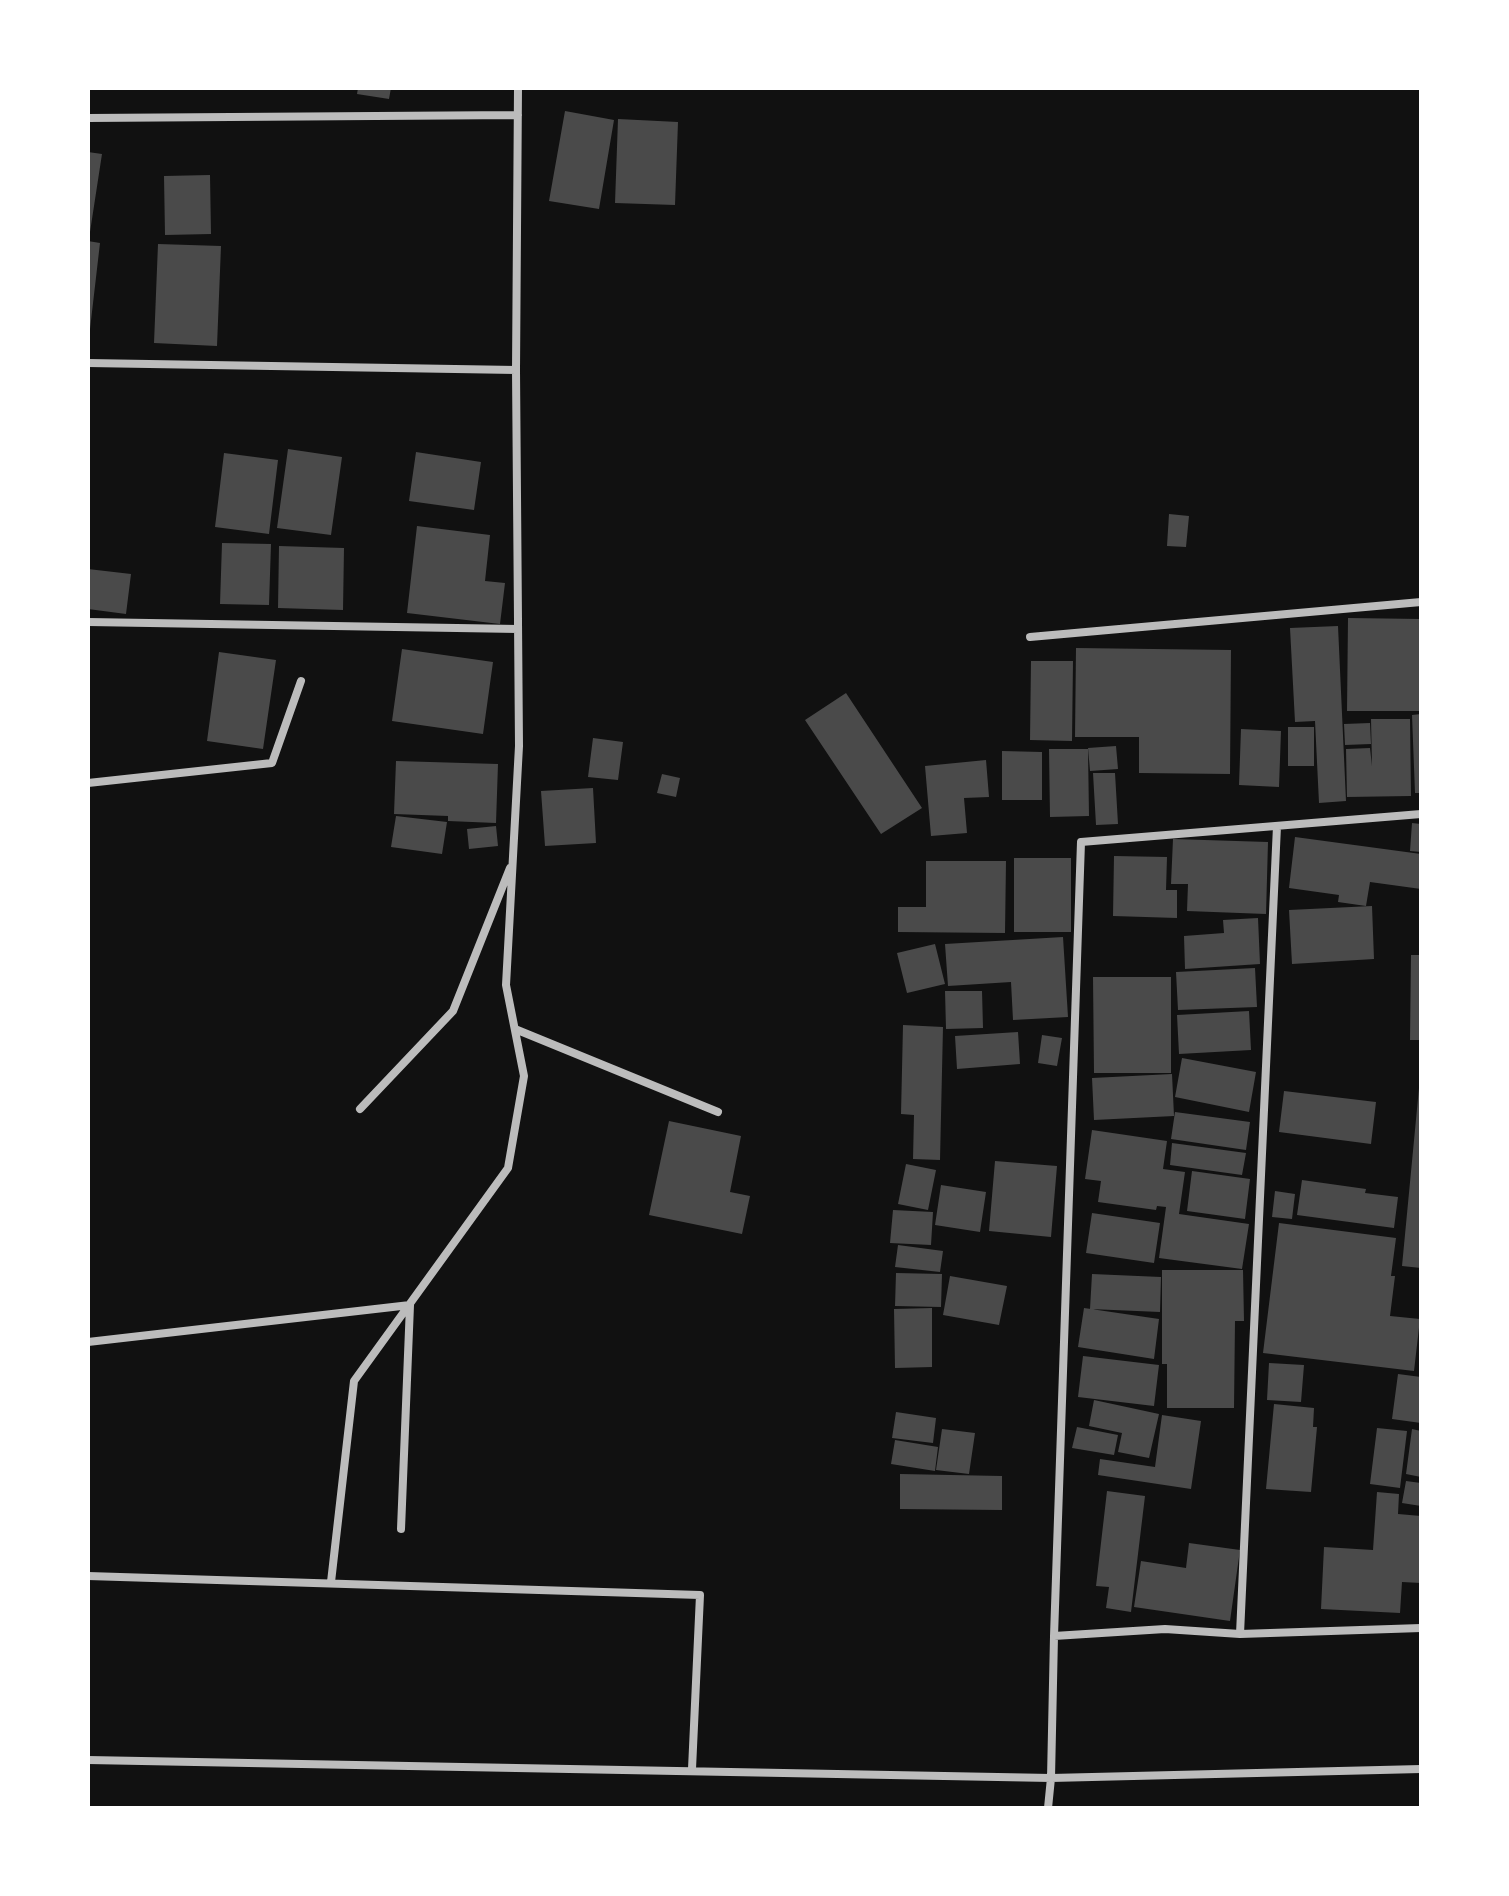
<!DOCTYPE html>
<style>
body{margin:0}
#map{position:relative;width:1509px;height:1896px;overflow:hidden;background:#111;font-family:"Varela Round",sans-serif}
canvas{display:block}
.frame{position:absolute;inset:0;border:90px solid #fff;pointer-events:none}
</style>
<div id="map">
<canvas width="1509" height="1896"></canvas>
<div class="frame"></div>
</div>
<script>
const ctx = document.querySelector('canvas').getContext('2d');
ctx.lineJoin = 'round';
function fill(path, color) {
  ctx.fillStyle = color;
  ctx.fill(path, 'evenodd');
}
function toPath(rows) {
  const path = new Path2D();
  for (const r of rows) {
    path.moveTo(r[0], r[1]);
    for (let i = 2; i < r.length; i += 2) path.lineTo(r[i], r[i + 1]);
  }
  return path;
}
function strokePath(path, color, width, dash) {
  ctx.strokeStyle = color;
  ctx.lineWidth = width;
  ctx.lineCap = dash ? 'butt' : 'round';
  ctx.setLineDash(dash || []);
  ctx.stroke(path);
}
const building = toPath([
 [358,88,391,88,389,99,357,94],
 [565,111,614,120,599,209,549,201],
 [618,119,678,122,675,205,615,203],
 [88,152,102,154,90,232,88,232],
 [210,175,211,234,165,235,164,176],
 [88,241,100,243,90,329,88,329],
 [158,244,221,246,217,346,154,343],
 [288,449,342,457,331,535,277,528],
 [416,452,481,462,474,510,409,501],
 [224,453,278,460,269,534,215,527],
 [1169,514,1189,516,1186,547,1167,546],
 [417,526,490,535,485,581,505,583,500,624,407,613],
 [222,543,271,544,269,605,220,604],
 [279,546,344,548,343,610,278,608],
 [88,569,131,574,126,614,88,609],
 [1348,618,1421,619,1421,711,1347,711],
 [1338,626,1346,801,1319,803,1315,721,1295,722,1290,628],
 [1076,648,1231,650,1230,774,1139,773,1139,737,1075,737],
 [402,649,493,662,483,734,392,721],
 [219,652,276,660,263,749,207,741],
 [1031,661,1073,661,1072,741,1030,740],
 [846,693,922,808,881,834,805,720],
 [1421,714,1421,793,1415,793,1412,715],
 [1371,719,1410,719,1411,796,1347,797,1346,749,1370,748,1372,766],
 [1370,723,1371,744,1345,745,1344,724],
 [1288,727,1314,727,1314,766,1288,766],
 [1241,729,1281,731,1279,787,1239,785],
 [593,738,623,742,618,780,588,777],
 [1116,746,1118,769,1090,771,1088,748],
 [1049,749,1088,749,1089,816,1050,817],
 [1002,751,1042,752,1042,800,1002,800],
 [986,760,989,797,964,798,967,833,931,836,925,766],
 [396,761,498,764,496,823,448,821,448,816,394,814],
 [1093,773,1115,773,1118,824,1096,825],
 [662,774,680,778,676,797,657,793],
 [593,788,596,843,545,846,541,791],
 [396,816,447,822,442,854,391,847],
 [1412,823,1421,824,1421,852,1410,851],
 [496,826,498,846,469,849,467,829],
 [1295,837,1421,854,1421,889,1370,882,1366,906,1338,902,1339,895,1289,888],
 [1173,839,1268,842,1266,914,1187,911,1188,884,1171,884],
 [1114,856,1167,857,1166,890,1177,890,1177,918,1113,916],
 [1014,858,1071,858,1071,932,1014,932],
 [926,861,1006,861,1005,933,898,932,898,907,926,907],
 [1372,906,1374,959,1292,964,1289,910],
 [1258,918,1260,964,1185,969,1184,936,1224,933,1223,920],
 [1063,937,1068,1017,1013,1020,1011,982,948,986,945,944],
 [935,944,945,984,907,993,897,953],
 [1411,955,1421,955,1421,1040,1410,1040],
 [1255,968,1257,1007,1178,1010,1176,972],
 [1093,977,1171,977,1171,1073,1094,1073],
 [945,991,982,991,983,1028,946,1029],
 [1249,1011,1251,1050,1179,1054,1177,1015],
 [903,1025,943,1027,940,1160,913,1159,914,1115,901,1114],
 [1018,1032,1020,1064,957,1069,955,1036],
 [1042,1035,1062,1038,1057,1066,1038,1063],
 [1182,1058,1256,1072,1249,1112,1175,1097],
 [1172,1074,1174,1116,1094,1120,1092,1078],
 [1419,1088,1421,1088,1421,1268,1402,1266],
 [1284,1091,1376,1102,1371,1144,1279,1132],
 [1175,1112,1250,1122,1246,1150,1171,1139],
 [669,1121,741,1136,730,1192,750,1196,742,1234,649,1215],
 [1092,1130,1167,1141,1163,1169,1185,1172,1179,1214,1249,1224,1242,1269,1159,1258,1166,1207,1157,1206,1156,1210,1098,1202,1101,1181,1085,1179],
 [1172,1143,1246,1153,1242,1175,1170,1165],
 [995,1161,1057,1166,1051,1237,989,1231],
 [906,1164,936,1170,928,1210,898,1204],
 [1192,1171,1250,1179,1245,1219,1187,1211],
 [1302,1180,1366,1189,1365,1193,1398,1197,1394,1228,1297,1215],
 [941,1185,986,1192,980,1232,935,1225],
 [1275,1191,1295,1194,1292,1219,1272,1217],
 [893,1210,933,1212,931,1245,890,1243],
 [1092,1213,1160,1223,1154,1263,1086,1253],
 [1279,1223,1396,1238,1391,1276,1395,1276,1390,1316,1420,1319,1414,1371,1263,1353],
 [898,1245,943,1251,940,1272,895,1267],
 [1162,1270,1243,1270,1244,1321,1235,1321,1234,1408,1167,1408,1167,1364,1162,1364],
 [896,1273,942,1274,941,1307,895,1306],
 [1092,1274,1161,1277,1160,1312,1090,1309],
 [950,1276,1007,1286,999,1325,943,1315],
 [932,1308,932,1367,895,1368,894,1309],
 [1084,1308,1159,1319,1154,1359,1078,1347],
 [1083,1356,1159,1365,1154,1406,1078,1397],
 [1269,1363,1304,1365,1301,1402,1267,1400],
 [1398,1374,1421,1377,1421,1423,1392,1419],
 [1094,1400,1159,1414,1149,1458,1118,1452,1122,1433,1089,1426],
 [1274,1404,1314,1408,1313,1427,1317,1427,1311,1492,1266,1489],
 [896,1412,936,1418,933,1443,892,1438],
 [1162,1415,1201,1421,1191,1489,1098,1475,1100,1459,1155,1467],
 [1077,1427,1118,1435,1114,1455,1072,1448],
 [1377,1428,1407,1431,1400,1488,1370,1484],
 [942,1429,975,1433,969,1474,936,1470],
 [1412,1429,1421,1431,1421,1477,1406,1474],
 [895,1440,938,1447,935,1471,891,1464],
 [900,1474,1002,1476,1002,1510,900,1509],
 [1406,1481,1421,1483,1421,1506,1402,1503],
 [1107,1491,1145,1496,1131,1612,1106,1608,1109,1587,1096,1586],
 [1377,1492,1399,1494,1398,1514,1421,1516,1421,1583,1402,1582,1400,1613,1321,1609,1324,1547,1373,1550],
 [1189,1543,1240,1550,1230,1621,1134,1607,1141,1561,1186,1568]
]);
const minor = toPath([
 [88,118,518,115],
 [88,363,516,370,518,88],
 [88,622,518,629],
 [1030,637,1421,602],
 [88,783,272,763,301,681],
 [1421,814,1081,842,1054,1636,1165,1629,1240,1634,1421,1628],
 [515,1029,718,1112],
 [360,1109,453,1011,510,868],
 [88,1342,410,1305,401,1529],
 [88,1576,700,1595,692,1769],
 [331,1582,354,1381,508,1168,524,1076,506,985,519,746,516,370],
 [1240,1634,1277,826],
 [1054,1636,1051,1778,1421,1769],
 [88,1760,1051,1778,1048,1808]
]);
fill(building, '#4a4a4a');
strokePath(minor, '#bcbcbc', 8);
</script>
